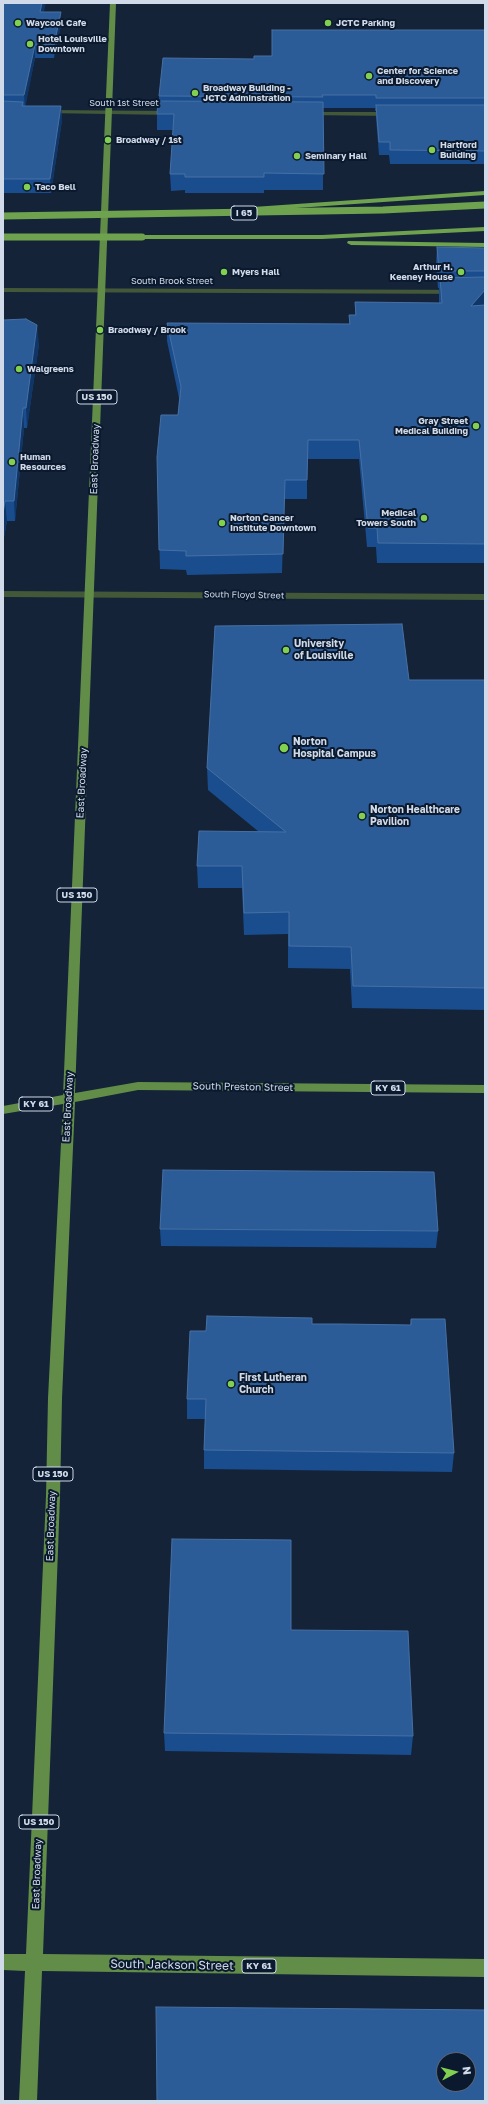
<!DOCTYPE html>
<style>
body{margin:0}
#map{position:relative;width:488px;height:2104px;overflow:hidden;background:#142338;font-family:"Golos Text",sans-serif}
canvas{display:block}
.frame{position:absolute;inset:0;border:4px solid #d0dae8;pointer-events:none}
.north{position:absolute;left:436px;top:2052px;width:40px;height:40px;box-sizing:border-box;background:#0b192e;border:1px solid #5a6678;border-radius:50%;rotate:83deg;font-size:11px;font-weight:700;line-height:16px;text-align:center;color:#d0dae8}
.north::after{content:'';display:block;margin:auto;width:14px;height:18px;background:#82d04f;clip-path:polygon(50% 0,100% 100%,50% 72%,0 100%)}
</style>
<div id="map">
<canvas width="488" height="2104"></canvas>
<div class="frame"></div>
<div class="north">N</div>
</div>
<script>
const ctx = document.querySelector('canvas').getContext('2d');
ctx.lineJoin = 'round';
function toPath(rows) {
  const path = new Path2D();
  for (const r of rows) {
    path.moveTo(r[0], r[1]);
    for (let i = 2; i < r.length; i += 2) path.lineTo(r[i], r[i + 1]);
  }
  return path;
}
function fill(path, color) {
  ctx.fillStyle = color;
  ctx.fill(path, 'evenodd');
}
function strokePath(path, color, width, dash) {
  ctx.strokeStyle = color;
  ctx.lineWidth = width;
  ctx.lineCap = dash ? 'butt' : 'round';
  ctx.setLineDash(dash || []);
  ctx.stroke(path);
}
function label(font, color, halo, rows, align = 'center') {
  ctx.font = font + ' "Golos Text",sans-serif';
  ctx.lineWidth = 4;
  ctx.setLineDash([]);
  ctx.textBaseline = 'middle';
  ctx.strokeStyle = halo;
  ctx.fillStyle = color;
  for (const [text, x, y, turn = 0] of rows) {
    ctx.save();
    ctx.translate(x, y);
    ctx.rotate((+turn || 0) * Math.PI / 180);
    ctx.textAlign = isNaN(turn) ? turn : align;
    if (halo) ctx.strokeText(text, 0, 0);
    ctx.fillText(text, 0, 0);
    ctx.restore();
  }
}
const minor = toPath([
 [46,110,172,111,175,113,172,115,44,113,43,112,46,110],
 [306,112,392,112,395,114,392,116,304,115,303,114,306,112],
 [3,288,485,290,485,294,3,292,3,288],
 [3,591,485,594,485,600,3,597,3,591]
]);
const major = toPath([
 [110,3,116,3,75,1093,138,1082,485,1085,485,1093,138,1090,75,1102,62,1398,60,1496,43,1954,485,1959,485,1977,42,1971,37,2101,19,2101,25,1971,3,1970,3,1954,26,1954,46,1496,48,1398,63,1104,3,1114,3,1106,63,1095,110,3]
]);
const highway = toPath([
 [485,191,485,195,253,211,249,209,253,207,485,191],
 [485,227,485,231,322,239,142,239,138,237,142,235,322,235,485,227],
 [348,241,485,243,485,247,351,245,347,243,348,241]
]);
const highwayBridge = toPath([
 [3,216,383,210,485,205],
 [3,237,142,237]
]);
const wall = toPath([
 [3,3,44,12,61,12,61,25,54,58,35,58,25,106,61,106,62,120,51,193,3,193],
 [485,30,485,164,390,164,389,155,379,155,376,118,376,111,375,111,375,108,323,108,323,190,264,190,264,193,185,193,185,190,171,191,170,174,173,130,157,130,157,114,159,101,159,96,254,59,272,56],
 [437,247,485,248,485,563,377,563,376,547,367,547,359,459,307,459,307,499,284,499,282,573,187,575,186,570,160,569,157,457,178,415,179,398,167,341,167,323,349,324,349,315,355,315,355,302,439,303,439,288,438,288,436,265],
 [3,320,39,344,27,428,24,428,15,521,7,521,3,543],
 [409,680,485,680,485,1010,352,1008,350,969,288,968,288,934,244,935,242,888,198,888,197,866,259,832,208,790,207,768],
 [160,1229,438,1231,436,1248,161,1246],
 [411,1319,454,1453,452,1472,204,1469,204,1450,205,1419,187,1419,187,1399,206,1331,410,1325],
 [291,1630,413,1736,411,1755,165,1751,164,1733]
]);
const shadedWall = toPath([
 [42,3,46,3,41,25,40,12],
 [61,12,61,25,54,58,54,45],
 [35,45,35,58,25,109,24,95],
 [61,106,62,120,51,193,50,179],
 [485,290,485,306,471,306],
 [37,325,39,344,27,428,26,408],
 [23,408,24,428,15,521,14,501],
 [5,501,7,521,3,543,3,514]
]);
const building = toPath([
 [3,3,42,3,40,12,61,12,54,45,35,45,24,95,3,95,3,3],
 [272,30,485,30,485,98,376,98,376,95,322,95,323,97,159,96,163,58,254,59,254,56,272,56,272,30],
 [3,101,23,102,22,106,61,106,50,179,3,179,3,101],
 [158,101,323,102,324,174,264,173,264,177,185,177,185,174,170,174,174,114,157,114,158,101],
 [376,105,485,105,485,151,390,150,390,142,379,142,376,105],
 [437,247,485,248,485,271,439,271,437,247],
 [485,277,485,290,471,306,485,305,485,544,378,543,377,528,368,528,359,440,308,440,307,480,285,480,283,554,186,556,186,551,159,550,157,457,161,415,178,415,181,387,167,323,350,324,349,315,356,315,355,302,442,303,440,278,485,277],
 [26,319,37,325,26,408,23,408,14,501,5,501,3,514,3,320,26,319],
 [402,624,409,680,485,680,485,988,353,986,351,947,289,946,289,912,244,913,242,866,197,866,199,831,286,832,207,768,215,626,402,624],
 [163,1170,434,1172,438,1231,160,1229,163,1170],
 [207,1316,312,1318,312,1324,341,1324,411,1325,411,1319,445,1319,454,1453,204,1450,206,1399,187,1399,190,1331,206,1331,207,1316],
 [172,1539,291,1540,291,1630,408,1631,413,1736,164,1733,172,1539],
 [156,2007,485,2010,485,2101,157,2101,156,2007],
 [444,2060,468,2060,468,2084,444,2084,444,2060]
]);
const markers = [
 [18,23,4,"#82d04f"],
 [328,23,4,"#82d04f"],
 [30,44,4,"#82d04f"],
 [369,76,4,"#82d04f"],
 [195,93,4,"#82d04f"],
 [108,140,4,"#82d04f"],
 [432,150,4,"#82d04f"],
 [297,156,4,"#82d04f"],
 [27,187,4,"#82d04f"],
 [224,272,4,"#82d04f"],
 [461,272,4,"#82d04f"],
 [100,330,4,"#82d04f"],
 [19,369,4,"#82d04f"],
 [476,426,4,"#82d04f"],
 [12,462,4,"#82d04f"],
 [424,518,4,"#82d04f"],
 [222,523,4,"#82d04f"],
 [286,650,4,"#82d04f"],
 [284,748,5,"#82d04f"],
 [362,816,4,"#82d04f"],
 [231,1384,4,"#82d04f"]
];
const farPoinames = [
 ["Waycool Cafe",26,23],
 ["JCTC Parking",336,23],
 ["Hotel Louisville",38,39],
 ["Downtown",38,49],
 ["Center for Science",377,71],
 ["and Discovery",377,81],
 ["Broadway Building -",203,88],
 ["JCTC Adminstration",203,98],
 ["Broadway / 1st",116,140],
 ["Hartford",440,145],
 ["Building",440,155],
 ["Seminary Hall",305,156],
 ["Taco Bell",35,187],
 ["Arthur H.",453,267,"right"],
 ["Keeney House",453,277,"right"],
 ["Myers Hall",232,272],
 ["Braodway / Brook",108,330],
 ["Walgreens",27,369],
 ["Gray Street",468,421,"right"],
 ["Medical Building",468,431,"right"],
 ["Human",20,457],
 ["Resources",20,467],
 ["Medical",416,513,"right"],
 ["Towers South",416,523,"right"],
 ["Norton Cancer",230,518],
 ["Institute Downtown",230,528]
];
const farStreetnames = [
 ["South 1st Street",124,103],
 ["South Brook Street",172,281],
 ["South Floyd Street",244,595,1]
];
const shields = [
 [244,213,26],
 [97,397,40],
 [77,895,40],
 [388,1088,34],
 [36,1104,34],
 [53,1474,40],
 [39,1822,40],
 [259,1966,34]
];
const shieldNames = [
 ["I 65",244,213],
 ["US 150",97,397],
 ["US 150",77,895],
 ["KY 61",388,1088],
 ["KY 61",36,1104],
 ["US 150",53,1474],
 ["US 150",39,1822],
 ["KY 61",259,1966]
];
const streetNames = [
 ["East Broadway",95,459,-88],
 ["East Broadway",82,783,-87],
 ["South Preston Street",243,1087,1],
 ["East Broadway",68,1107,-87],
 ["East Broadway",51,1526,-88],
 ["East Broadway",37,1874,-88]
];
const poiNames = [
 ["University",294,644],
 ["of Louisville",294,656],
 ["Norton",293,742],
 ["Hospital Campus",293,754],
 ["Norton Healthcare",370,810],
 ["Pavilion",370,822],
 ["First Lutheran",239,1378],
 ["Church",239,1390]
];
const nearStreetnames = [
 ["South Jackson Street",172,1965,1]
];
fill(minor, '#435838');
fill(major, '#628d48');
fill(highway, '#6ea24e');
strokePath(highwayBridge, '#6ea24e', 7);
fill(wall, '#194d8e');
fill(shadedWall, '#0f3667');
fill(building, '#2c5c97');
strokePath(building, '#4670a4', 1);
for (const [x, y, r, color] of markers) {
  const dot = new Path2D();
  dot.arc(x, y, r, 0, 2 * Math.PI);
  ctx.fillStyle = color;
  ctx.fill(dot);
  strokePath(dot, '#0b192e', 1.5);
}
label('bold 9px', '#d0dae8', '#0b192e', farPoinames, 'left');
label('9px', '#d0dae8', '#0b192e', farStreetnames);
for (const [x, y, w] of shields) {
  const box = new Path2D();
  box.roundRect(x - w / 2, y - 7, w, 14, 3);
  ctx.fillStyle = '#0b192e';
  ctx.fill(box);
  strokePath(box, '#d0dae8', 1);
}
label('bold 9px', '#d0dae8', null, shieldNames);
label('10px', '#d0dae8', '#0b192e', streetNames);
label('bold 10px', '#d0dae8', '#0b192e', poiNames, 'left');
label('12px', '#d0dae8', '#0b192e', nearStreetnames);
</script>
